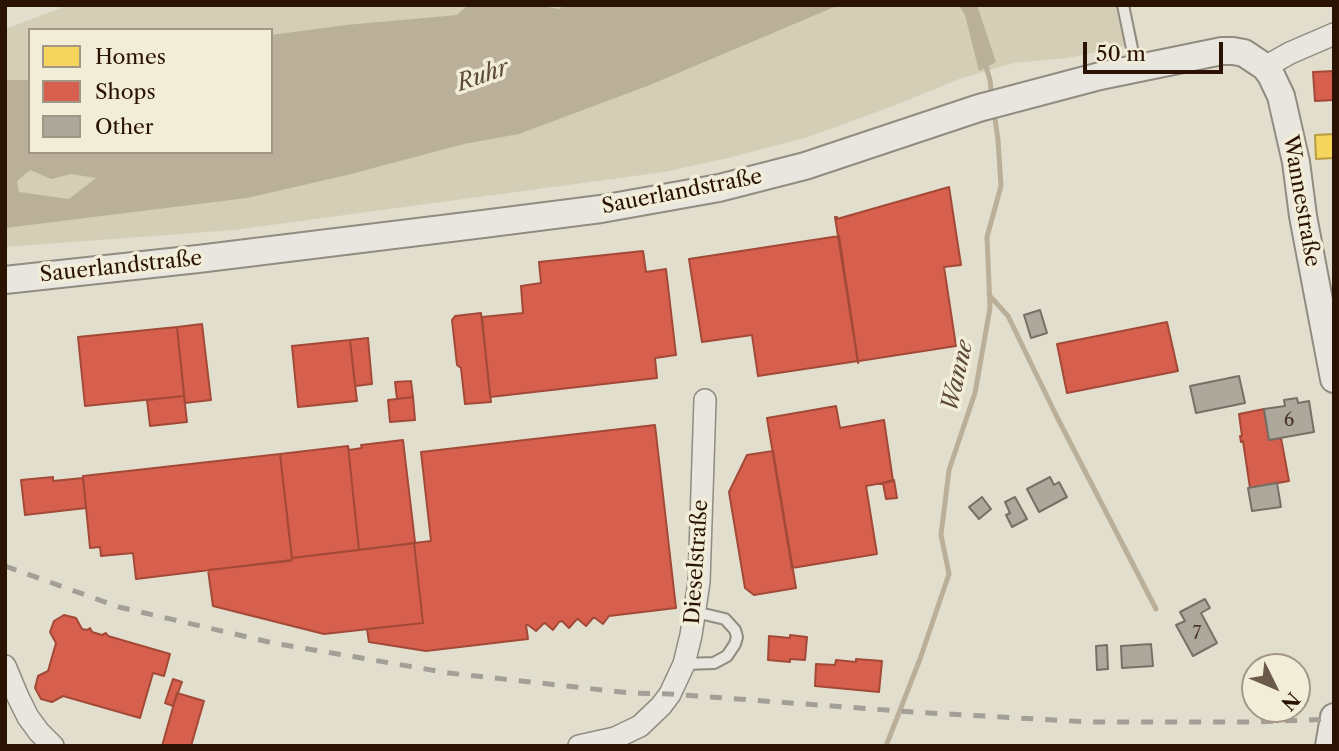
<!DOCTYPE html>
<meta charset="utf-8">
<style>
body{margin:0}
#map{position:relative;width:1339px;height:751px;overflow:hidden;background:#e2decd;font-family:"Libre Caslon Text",serif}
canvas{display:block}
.frame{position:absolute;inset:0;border:7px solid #2b1304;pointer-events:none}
.legend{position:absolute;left:28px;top:28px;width:245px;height:126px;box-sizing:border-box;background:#f1edd9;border:2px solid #a29684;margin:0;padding:9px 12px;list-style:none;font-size:21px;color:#2b1304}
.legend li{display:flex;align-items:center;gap:14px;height:35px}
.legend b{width:35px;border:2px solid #a29684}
.north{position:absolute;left:1241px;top:653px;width:70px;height:70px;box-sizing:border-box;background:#f1edd9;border:2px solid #a29684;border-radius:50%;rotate:133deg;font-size:19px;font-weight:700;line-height:28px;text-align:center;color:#2b1304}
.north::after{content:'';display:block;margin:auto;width:24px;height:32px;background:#6b5a4a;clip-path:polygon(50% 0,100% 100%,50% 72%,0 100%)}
.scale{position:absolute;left:1083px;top:42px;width:140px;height:32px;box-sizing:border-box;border:4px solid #2b1304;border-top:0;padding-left:9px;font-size:21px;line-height:24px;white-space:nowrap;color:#2b1304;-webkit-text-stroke:5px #f1edd9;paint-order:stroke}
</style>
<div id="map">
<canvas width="1339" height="751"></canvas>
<div class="frame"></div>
<ul class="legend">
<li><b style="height:19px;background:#f6d55c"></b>Homes</li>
<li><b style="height:19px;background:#d6604d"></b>Shops</li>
<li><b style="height:19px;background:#ada89c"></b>Other</li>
</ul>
<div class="north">N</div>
<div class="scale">50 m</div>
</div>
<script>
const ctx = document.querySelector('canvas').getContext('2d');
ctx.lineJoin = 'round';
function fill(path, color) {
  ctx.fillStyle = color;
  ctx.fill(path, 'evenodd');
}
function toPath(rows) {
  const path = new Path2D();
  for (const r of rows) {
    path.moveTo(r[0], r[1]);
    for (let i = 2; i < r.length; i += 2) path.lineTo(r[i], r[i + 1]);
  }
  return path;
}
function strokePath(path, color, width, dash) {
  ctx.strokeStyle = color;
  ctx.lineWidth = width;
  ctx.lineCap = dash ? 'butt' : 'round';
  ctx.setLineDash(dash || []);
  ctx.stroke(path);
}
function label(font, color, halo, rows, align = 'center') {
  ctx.font = font + ' "Libre Caslon Text",serif';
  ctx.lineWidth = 7;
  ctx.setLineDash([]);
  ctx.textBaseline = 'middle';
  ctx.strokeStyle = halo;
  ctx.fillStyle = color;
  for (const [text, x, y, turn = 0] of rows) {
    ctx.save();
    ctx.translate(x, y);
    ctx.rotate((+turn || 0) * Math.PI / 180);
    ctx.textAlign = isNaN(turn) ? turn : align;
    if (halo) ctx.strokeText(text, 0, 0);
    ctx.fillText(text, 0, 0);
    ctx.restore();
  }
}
const green = toPath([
 [69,5,1130,5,1139,43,1068,58,1014,63,959,79,893,106,808,137,732,157,664,172,234,230,5,247,5,29],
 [30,30,271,30,271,152,30,152]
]);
const water = toPath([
 [468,5,537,5,559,9,564,5,839,5,650,85,519,134,464,144,347,175,247,198,5,228,5,80,30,80,30,152,271,152,271,35,346,25,457,15],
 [30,170,51,179,71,174,96,178,69,199,19,192,17,181],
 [959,5,977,5,996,62,979,71,965,15]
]);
const homes = toPath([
 [1334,134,1334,158,1316,159,1315,135,1334,134]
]);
const shops = toPath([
 [1334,71,1334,100,1315,101,1313,72,1334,71],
 [949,187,961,265,944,267,956,346,859,361,858,363,835,217,837,217,837,219,949,187],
 [839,236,858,361,758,376,752,335,702,342,689,259,839,236],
 [643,251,646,272,666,269,676,355,655,358,657,378,490,397,482,317,523,313,521,286,541,283,539,262,643,251],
 [481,313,491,402,465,404,461,368,457,365,452,320,455,316,481,313],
 [1167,322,1178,371,1067,393,1057,344,1167,322],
 [202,324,211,400,185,403,177,327,202,324],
 [177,327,184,396,85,406,78,337,177,327],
 [368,338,372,384,355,386,350,340,368,338],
 [350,340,357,401,298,407,292,346,350,340],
 [411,381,413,397,397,399,395,382,411,381],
 [184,396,187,422,150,426,147,400,184,396],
 [413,397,415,420,390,422,388,400,413,397],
 [836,406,840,428,884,420,893,481,866,486,877,554,792,568,767,418,836,406],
 [1264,409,1269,440,1281,438,1289,481,1250,488,1243,441,1241,442,1240,436,1242,436,1239,414,1264,409],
 [655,425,676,608,609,616,603,624,595,618,593,618,586,626,578,619,576,620,569,628,562,621,559,622,553,630,545,623,543,624,536,631,528,625,526,625,528,639,426,651,369,642,367,629,423,623,414,543,431,541,421,452,655,425],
 [403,440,415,542,416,543,359,550,348,446,349,450,362,448,361,445,403,440],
 [348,446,359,550,292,558,280,454,348,446],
 [773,451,796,588,754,595,745,588,729,492,747,455,773,451],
 [280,454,292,560,136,579,133,553,101,556,100,547,90,548,83,476,280,454],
 [53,477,53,481,83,478,86,508,25,515,21,480,53,477],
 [893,480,894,480,897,498,886,499,883,483,893,480],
 [414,543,423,623,324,634,213,606,208,570,289,561,292,560,292,558,414,543],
 [64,615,76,618,82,629,87,630,90,628,92,632,102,635,106,633,108,636,170,654,164,676,153,673,140,718,63,696,52,702,41,699,35,688,38,676,48,671,56,643,50,632,54,621,64,615],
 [790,635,807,637,805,660,790,659,790,662,768,660,769,636,790,638,790,635],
 [856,659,882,661,879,692,815,686,816,664,835,665,836,660,856,662,856,659],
 [173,679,182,682,173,706,165,703,173,679],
 [177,693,204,701,191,746,162,746,177,693]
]);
const stream = toPath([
 [985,63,990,80,992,98],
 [989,295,1008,316,1057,417,1156,609],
 [886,746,920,659,949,574,941,535,949,470,975,393,990,308,987,237,1001,186,998,140,994,112]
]);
const building = toPath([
 [1040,310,1047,333,1031,338,1024,315,1040,310],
 [1239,376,1245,403,1196,413,1190,386,1239,376],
 [1297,398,1298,403,1309,401,1314,432,1269,440,1264,409,1285,406,1284,400,1297,398],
 [1050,477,1054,485,1059,482,1067,497,1039,512,1027,489,1050,477],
 [1277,483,1281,507,1252,511,1248,488,1277,483],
 [982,497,991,509,979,519,969,507,982,497],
 [1015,497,1027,519,1012,527,1006,515,1010,513,1005,502,1015,497],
 [1205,599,1210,608,1201,613,1217,643,1193,656,1176,625,1185,621,1180,612,1205,599],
 [1151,644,1153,666,1122,668,1121,646,1151,644],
 [1107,645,1108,669,1097,670,1096,646,1107,645]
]);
const service = toPath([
 [1123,5,1136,68],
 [684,664,714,663,727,656,735,644,737,637,735,630,725,619,695,612]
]);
const minor = toPath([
 [1265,67,1290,53,1334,34],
 [5,666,18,697,28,717,39,732,53,746],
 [579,746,615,738,640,726,661,706,670,694,684,664,691,635,699,582,705,400]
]);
const tertiary = toPath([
 [5,280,198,259,483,224,601,209,719,188,805,166,979,108,1100,76,1222,51,1233,51,1244,53,1265,67,1271,75,1281,96,1296,162,1303,216,1334,379],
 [1329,746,1334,717]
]);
const rail = toPath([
 [5,566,119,607,273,643,449,673,630,693,670,694,913,712,1089,722,1255,722,1334,719]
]);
const numberNames = [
 ["6",1289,421],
 ["7",1197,634]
];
const streetNames = [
 ["Sauerlandstraße",682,192,-11],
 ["Wannestraße",1301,201,80],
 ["Sauerlandstraße",121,267,-6],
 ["Dieselstraße",697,562,-86]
];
const waterNames = [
 ["Ruhr",483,76,-19],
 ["Wanne",958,376,-77]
];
fill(green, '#d5ceb6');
fill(water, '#bab099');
fill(homes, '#f6d55c');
strokePath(homes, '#b99b42', 2);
fill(shops, '#d6604d');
strokePath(shops, '#a34937', 2);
strokePath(stream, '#bab099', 5);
fill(building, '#ada89c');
strokePath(building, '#767066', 2);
strokePath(service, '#918b80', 14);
strokePath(minor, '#918b80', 24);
strokePath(tertiary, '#918b80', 30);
strokePath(service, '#e8e6de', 10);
strokePath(minor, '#e8e6de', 21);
strokePath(tertiary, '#e8e6de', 26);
strokePath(rail, '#a39f97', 5, [12, 12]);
label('18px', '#4c382a', null, numberNames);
label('21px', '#2b1304', '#f1edd9', streetNames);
label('italic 23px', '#5d4a37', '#f1edd9', waterNames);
</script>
